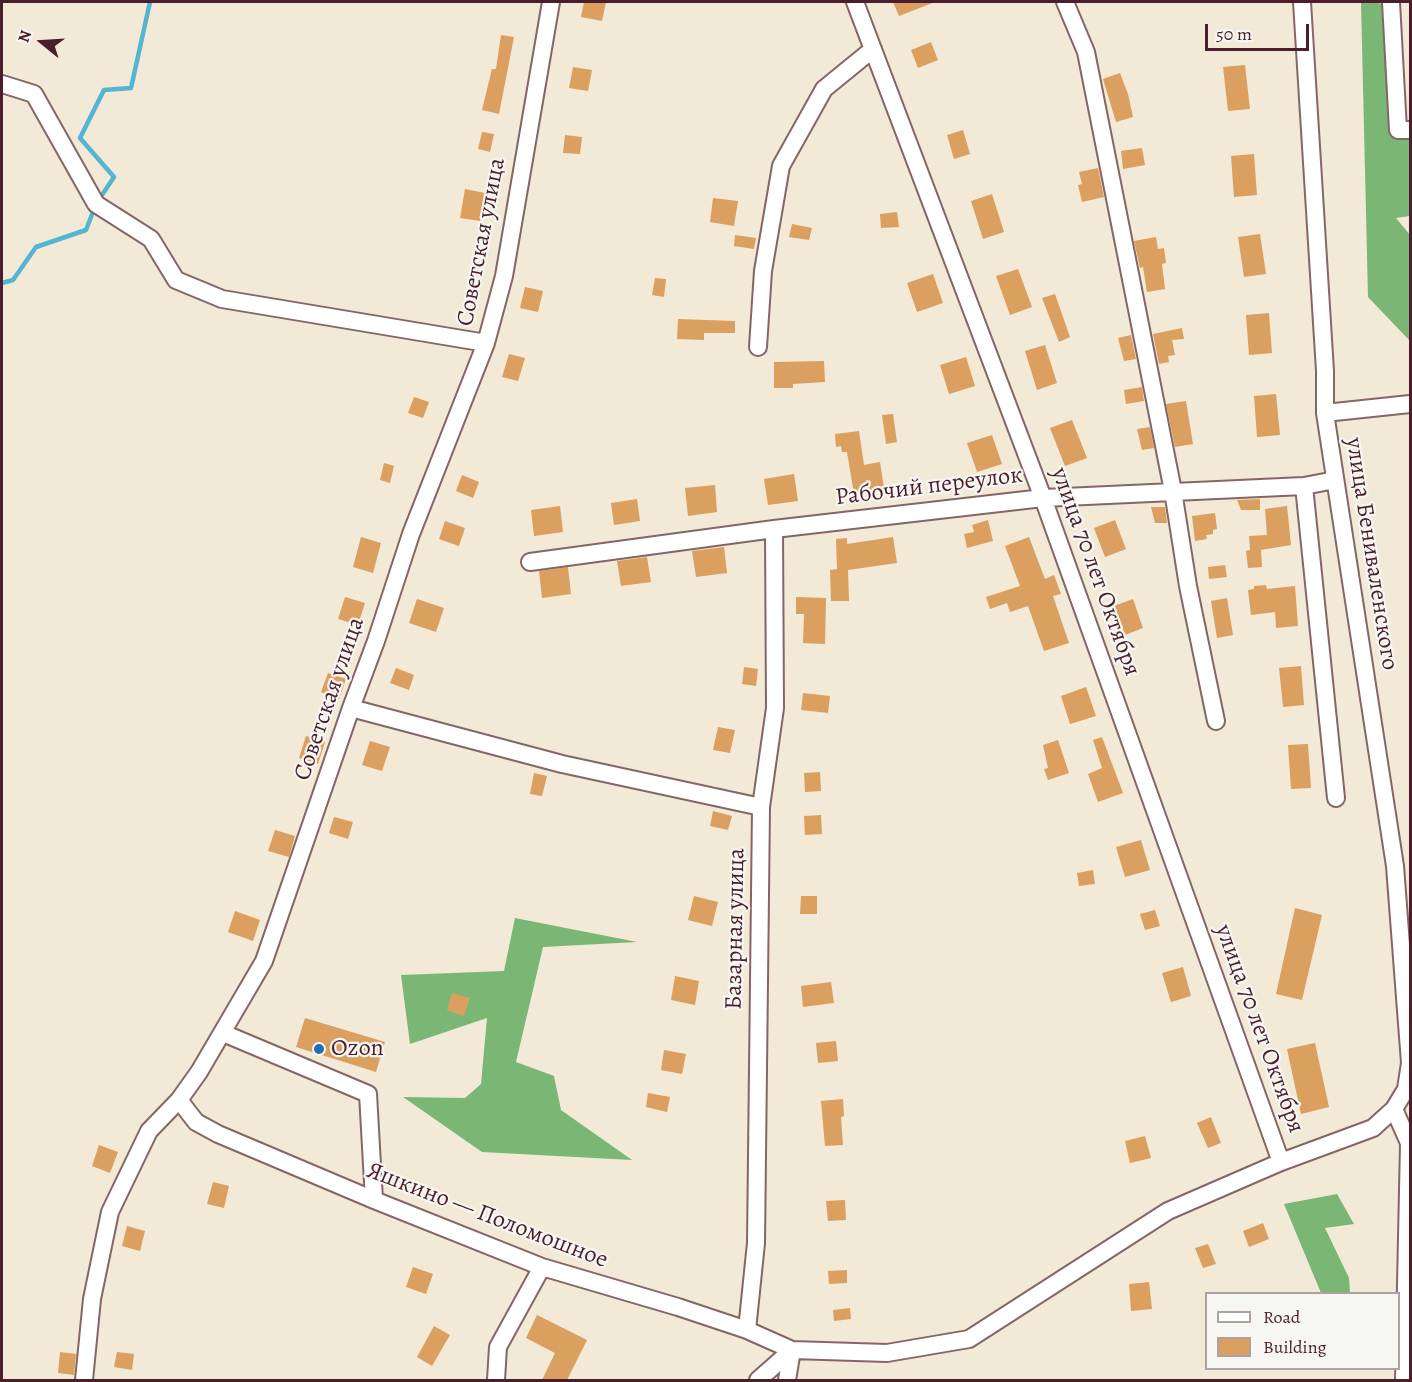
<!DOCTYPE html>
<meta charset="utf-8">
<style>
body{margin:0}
#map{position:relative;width:1412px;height:1382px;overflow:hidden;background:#f2e9d6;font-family:Alegreya,serif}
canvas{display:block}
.frame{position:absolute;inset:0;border:3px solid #4a1f2b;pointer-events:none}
.legend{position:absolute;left:1205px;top:1292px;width:195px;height:78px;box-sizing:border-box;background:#f6f6f2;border:2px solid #b1a0a2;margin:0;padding:8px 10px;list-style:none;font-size:18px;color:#4a1f2b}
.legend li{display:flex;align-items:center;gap:12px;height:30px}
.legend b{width:30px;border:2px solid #b1a0a2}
.north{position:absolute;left:12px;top:12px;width:60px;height:60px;-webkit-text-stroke:4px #f6f6f2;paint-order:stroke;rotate:288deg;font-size:16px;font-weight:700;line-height:24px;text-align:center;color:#4a1f2b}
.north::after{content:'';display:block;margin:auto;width:21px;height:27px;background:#4a1f2b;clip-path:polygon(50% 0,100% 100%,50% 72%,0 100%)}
.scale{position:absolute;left:1205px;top:24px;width:104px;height:27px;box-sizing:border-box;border:3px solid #4a1f2b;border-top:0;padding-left:8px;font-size:18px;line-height:21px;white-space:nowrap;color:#4a1f2b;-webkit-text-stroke:4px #f6f6f2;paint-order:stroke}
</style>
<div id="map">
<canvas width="1412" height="1382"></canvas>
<div class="frame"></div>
<ul class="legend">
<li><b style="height:8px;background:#fff"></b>Road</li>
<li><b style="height:16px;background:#db9f5f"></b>Building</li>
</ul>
<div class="north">N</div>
<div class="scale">50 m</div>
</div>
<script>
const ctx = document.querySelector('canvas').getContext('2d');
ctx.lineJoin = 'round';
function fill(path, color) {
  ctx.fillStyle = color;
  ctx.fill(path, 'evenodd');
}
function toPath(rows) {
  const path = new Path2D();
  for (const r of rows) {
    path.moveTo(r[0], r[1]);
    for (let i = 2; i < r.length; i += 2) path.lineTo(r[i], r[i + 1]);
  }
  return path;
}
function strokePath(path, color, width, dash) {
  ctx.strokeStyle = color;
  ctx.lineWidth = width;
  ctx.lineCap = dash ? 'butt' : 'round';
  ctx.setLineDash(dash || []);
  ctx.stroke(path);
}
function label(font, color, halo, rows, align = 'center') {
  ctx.font = font + ' Alegreya,serif';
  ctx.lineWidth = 4.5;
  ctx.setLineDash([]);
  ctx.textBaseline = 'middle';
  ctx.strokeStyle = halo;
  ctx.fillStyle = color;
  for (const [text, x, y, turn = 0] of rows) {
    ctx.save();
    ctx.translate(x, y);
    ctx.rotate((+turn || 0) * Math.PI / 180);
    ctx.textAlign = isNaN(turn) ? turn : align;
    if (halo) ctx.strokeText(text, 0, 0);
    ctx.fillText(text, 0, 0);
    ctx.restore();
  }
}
const forest = toPath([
 [1361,2,1390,4,1390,136,1410,137,1410,216,1396,218,1410,235,1410,341,1368,297],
 [515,918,637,942,543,947,516,1062,554,1076,561,1110,632,1160,482,1152,403,1097,465,1098,481,1084,487,1018,410,1044,401,975,504,971],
 [1337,1194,1354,1224,1325,1228,1349,1278,1350,1293,1321,1293,1284,1204]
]);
const stream = toPath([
 [2,283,13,280,36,247,86,230,96,204,114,177,80,138,104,90,131,88,150,2]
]);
const building = toPath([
 [584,2,606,2,602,21,581,17],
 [893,2,935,2,899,16],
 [501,35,514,37,499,114,482,110,492,69,496,69],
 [931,42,938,60,918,68,911,50],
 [1245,65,1250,109,1228,111,1223,67],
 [573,67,592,70,588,91,569,88],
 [1120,73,1128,94,1133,117,1116,122,1103,79],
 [963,130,970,154,954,159,947,135],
 [482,132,494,134,490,152,478,149],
 [565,135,582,137,580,154,563,153],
 [1142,148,1145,165,1123,169,1121,151],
 [1254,154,1257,195,1234,197,1231,156],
 [1098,168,1104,197,1082,202,1078,185,1082,184,1079,172],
 [465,189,485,193,480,221,460,218],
 [992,194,1004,232,983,239,971,201],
 [713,198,738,201,734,226,710,222],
 [897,212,899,227,881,228,880,214],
 [792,224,812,228,809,240,789,237],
 [1260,234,1266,274,1244,277,1238,237],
 [735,235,756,238,754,249,734,246],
 [1156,237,1158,249,1164,248,1166,263,1162,264,1165,289,1147,292,1143,267,1140,268,1134,241],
 [1018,269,1032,307,1010,315,996,276],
 [933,274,943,303,917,312,907,283],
 [655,278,666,279,664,297,652,295],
 [525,287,543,291,538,312,520,308],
 [1055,294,1070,337,1059,342,1042,298],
 [1269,313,1272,353,1249,355,1246,315],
 [678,319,735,321,735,333,704,333,704,340,677,339],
 [1182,328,1184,339,1172,340,1175,355,1168,356,1169,362,1159,364,1153,334],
 [1131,335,1136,359,1124,361,1118,338],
 [1045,345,1057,383,1037,390,1025,351],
 [509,354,525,358,518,381,502,377],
 [966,357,975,386,949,394,940,365],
 [824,361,825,382,793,384,793,388,774,388,774,362],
 [1142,387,1144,401,1126,404,1124,390],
 [1276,394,1280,435,1257,437,1254,396],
 [414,397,429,402,423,418,408,413],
 [1186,401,1193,444,1175,447,1166,404],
 [893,414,897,442,886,444,882,415],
 [1072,420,1087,458,1065,466,1050,428],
 [1150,427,1154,448,1142,450,1137,429],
 [859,431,864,465,880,462,884,488,854,494,847,452,842,452,841,446,836,447,835,434],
 [992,435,1002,464,977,472,967,443],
 [384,463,394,466,390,483,380,480],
 [794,474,798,501,768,505,764,479],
 [462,475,479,482,473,498,456,491],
 [715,485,717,512,688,516,685,488],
 [637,499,640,521,614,525,611,503],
 [1260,499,1260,510,1241,510,1237,500],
 [560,506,563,532,534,536,531,510],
 [1287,506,1291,545,1261,550,1262,567,1248,568,1246,551,1250,550,1249,536,1267,535,1265,509],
 [1151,507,1165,507,1167,523,1155,523],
 [1215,513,1217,529,1213,530,1213,534,1206,535,1207,539,1195,541,1192,516],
 [988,520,993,541,967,548,964,534,974,532,972,525],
 [1115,520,1126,549,1105,557,1094,528],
 [445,521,465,528,459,546,439,539],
 [361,537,381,543,373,573,353,567],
 [893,537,897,563,848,570,849,601,831,601,830,570,837,569,836,539,847,538,847,544],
 [1029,537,1045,579,1054,575,1061,594,1053,596,1069,643,1044,651,1028,606,1010,612,1007,603,990,609,986,597,1020,586,1005,546],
 [724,547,727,573,696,577,692,551],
 [647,557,651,582,621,586,617,561],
 [1225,565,1227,577,1209,579,1208,567],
 [568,567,571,594,542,598,539,571],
 [1266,585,1267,589,1295,586,1298,626,1276,628,1275,612,1251,615,1248,590,1254,589,1254,586],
 [345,597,365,603,358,625,338,619],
 [796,597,826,598,825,644,803,643,804,614,796,614],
 [1227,598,1233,635,1217,638,1211,601],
 [417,599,444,608,436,632,409,623],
 [1133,599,1143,628,1125,635,1114,606],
 [1301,666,1304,705,1283,707,1279,668],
 [744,667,758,669,756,686,742,684],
 [396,668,414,675,409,690,390,683],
 [328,673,346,679,339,699,321,692],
 [1086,687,1096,716,1070,724,1061,696],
 [803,693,830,696,828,713,801,710],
 [718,727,735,730,730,753,713,750],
 [306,736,325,742,318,764,299,758],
 [1102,737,1123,793,1098,802,1088,774,1102,768,1093,740],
 [1058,740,1069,773,1048,780,1044,769,1048,768,1043,745],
 [370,741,390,747,382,771,362,765],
 [1308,744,1311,788,1291,789,1288,745],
 [820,772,821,791,805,792,804,773],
 [534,773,547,776,542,796,530,794],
 [713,811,732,816,728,830,710,826],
 [821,815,822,834,805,835,804,816],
 [334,817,353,822,348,839,329,833],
 [275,830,295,836,289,857,268,851],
 [1141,840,1150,870,1125,877,1116,847],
 [1093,870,1095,884,1079,886,1077,873],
 [694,896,718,902,712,926,688,920],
 [801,896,817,896,817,914,800,914],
 [1295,908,1322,915,1302,1000,1276,994],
 [1155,910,1160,926,1145,930,1140,914],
 [235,911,260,920,253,941,228,932],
 [1183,967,1191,996,1171,1002,1162,973],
 [675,976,699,981,695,1005,671,1000],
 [831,982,834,1003,803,1007,801,986],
 [452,993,470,998,464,1016,447,1010],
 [305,1018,385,1042,376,1072,296,1047],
 [836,1041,838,1061,818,1063,816,1043],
 [1315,1043,1329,1107,1301,1114,1287,1049],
 [664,1050,686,1054,682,1074,661,1070],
 [648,1093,670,1097,667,1112,646,1107],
 [843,1099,844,1116,841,1117,843,1145,825,1146,821,1101],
 [1211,1117,1221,1143,1208,1148,1197,1123],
 [1145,1136,1151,1158,1130,1163,1125,1141],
 [99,1145,118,1152,110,1173,92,1166],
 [213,1182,229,1186,224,1208,207,1204],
 [845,1200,846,1220,828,1221,826,1201],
 [1263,1223,1269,1239,1249,1247,1243,1231],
 [127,1226,145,1231,140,1251,122,1246],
 [1208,1244,1216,1264,1203,1268,1195,1248],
 [413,1267,433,1274,426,1294,406,1287],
 [847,1270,847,1283,829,1284,828,1271],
 [1149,1282,1152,1309,1131,1311,1129,1284],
 [850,1308,851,1319,834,1321,833,1310],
 [537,1315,587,1340,567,1380,542,1380,555,1353,526,1338],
 [434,1326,450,1335,432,1366,417,1357],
 [60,1352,76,1354,74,1375,58,1373],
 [117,1352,134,1354,132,1370,114,1367]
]);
const minor = toPath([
 [855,2,1043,498,1281,1162],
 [1065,2,1086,52,1173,491,1188,586,1216,721],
 [1391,2,1398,130,1410,130],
 [2,84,34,94,96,204,151,239,176,280,222,299,486,343],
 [758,347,763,271,781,166,824,89,873,49],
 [1325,413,1410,404],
 [1304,486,1336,798],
 [530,562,774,529,1043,498,1304,486,1335,480],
 [351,708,562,764,761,807],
 [223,1033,368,1094,374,1200],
 [179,1100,196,1122,218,1134,374,1200,542,1267,678,1307,747,1330,792,1350,887,1353,969,1339,1168,1211,1281,1162,1373,1128,1394,1109,1406,1089,1410,1063,1395,866,1325,413,1325,371,1302,2],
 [1394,1109,1409,1143,1404,1380],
 [747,1330,756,1243,761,807,775,708,774,529],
 [84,1380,92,1299,110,1212,149,1131,179,1100,199,1072,264,961,351,708,376,641,411,534,486,343,504,276,551,2],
 [496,1380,498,1347,542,1267],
 [758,1380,792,1350],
 [787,1380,792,1350]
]);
const markers = [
 [319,1049,6,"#1f6fb2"]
];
const streetNames = [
 ["Советская улица",482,242,-79],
 ["Рабочий переулок",929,487,-7],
 ["улица Бениваленского",1371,554,81],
 ["улица 70 лет Октября",1095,572,70],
 ["Советская улица",330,699,-71],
 ["Базарная улица",736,929,-89],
 ["улица 70 лет Октября",1259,1029,70],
 ["Яшкино — Поломошное",487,1216,21]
];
const poiNames = [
 ["Ozon",331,1049]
];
fill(forest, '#7ab674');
strokePath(stream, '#54b5d3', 4.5);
fill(building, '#db9f5f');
strokePath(minor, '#856667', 20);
strokePath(minor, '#fff', 16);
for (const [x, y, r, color] of markers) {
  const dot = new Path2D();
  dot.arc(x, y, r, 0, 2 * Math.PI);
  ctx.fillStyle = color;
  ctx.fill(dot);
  strokePath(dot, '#f6f6f2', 2);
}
label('24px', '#4a1f2b', '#f6f6f2', streetNames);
label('24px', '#4a1f2b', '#f6f6f2', poiNames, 'left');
</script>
